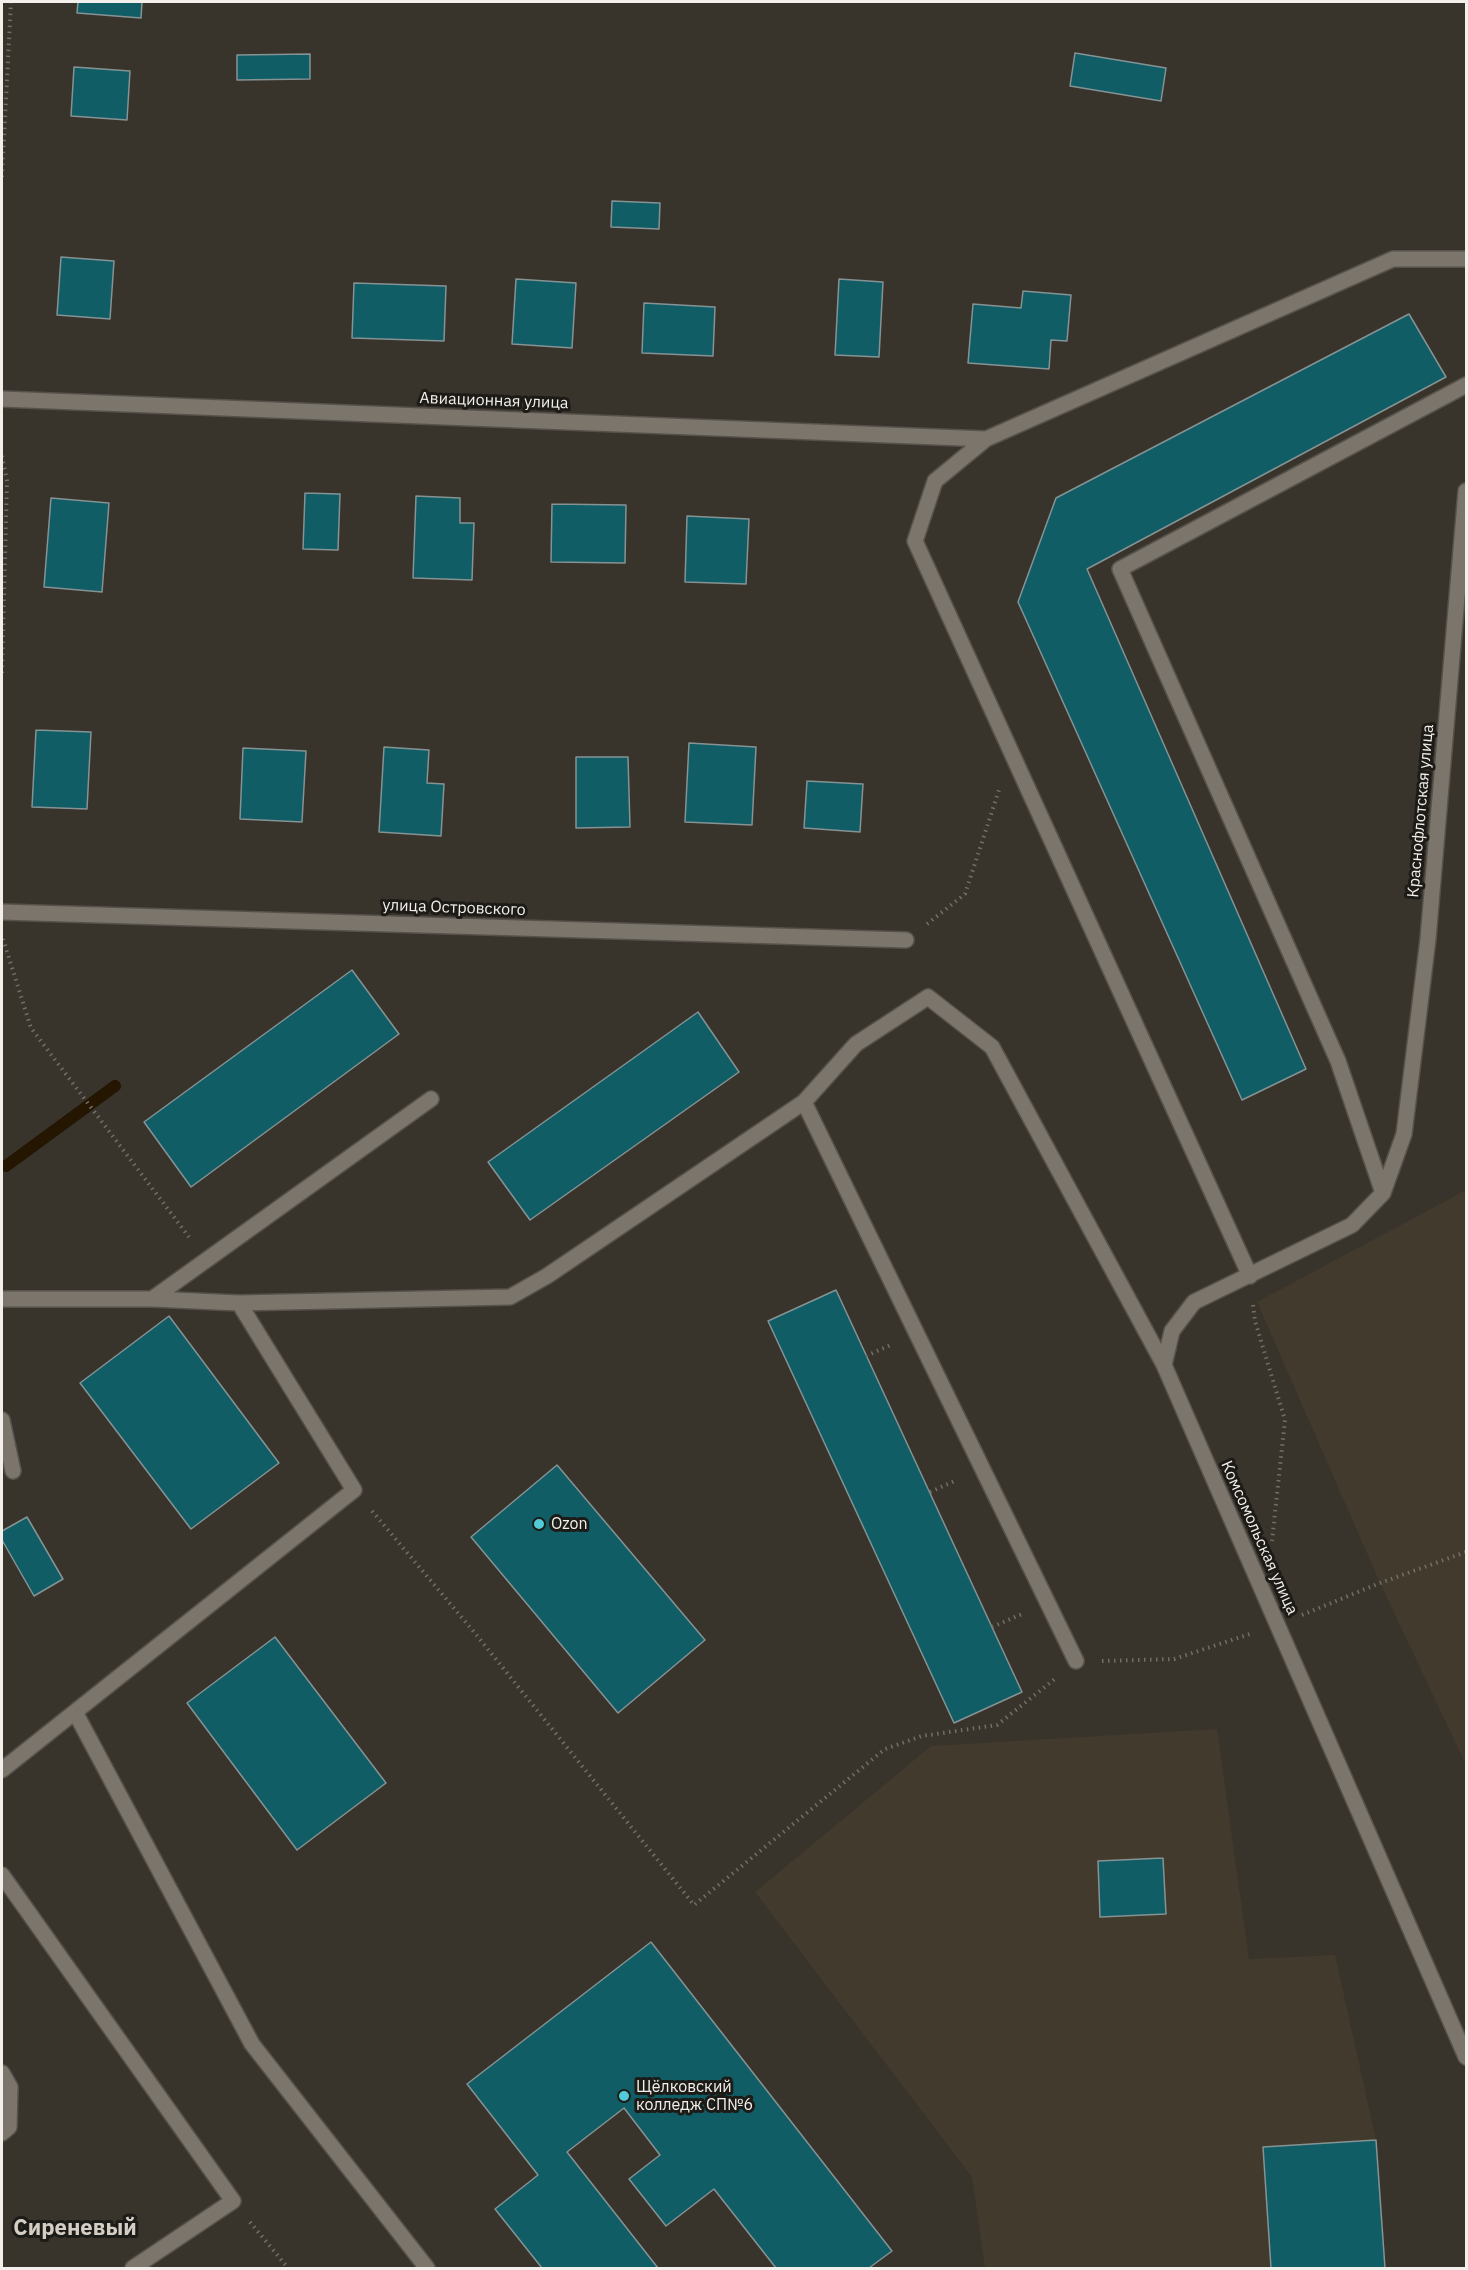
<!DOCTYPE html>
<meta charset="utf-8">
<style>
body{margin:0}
#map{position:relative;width:1468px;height:2270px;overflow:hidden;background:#38332b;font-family:"IBM Plex Sans",sans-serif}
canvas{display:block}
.frame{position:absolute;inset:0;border:3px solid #f3efea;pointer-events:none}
</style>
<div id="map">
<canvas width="1468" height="2270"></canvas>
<div class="frame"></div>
</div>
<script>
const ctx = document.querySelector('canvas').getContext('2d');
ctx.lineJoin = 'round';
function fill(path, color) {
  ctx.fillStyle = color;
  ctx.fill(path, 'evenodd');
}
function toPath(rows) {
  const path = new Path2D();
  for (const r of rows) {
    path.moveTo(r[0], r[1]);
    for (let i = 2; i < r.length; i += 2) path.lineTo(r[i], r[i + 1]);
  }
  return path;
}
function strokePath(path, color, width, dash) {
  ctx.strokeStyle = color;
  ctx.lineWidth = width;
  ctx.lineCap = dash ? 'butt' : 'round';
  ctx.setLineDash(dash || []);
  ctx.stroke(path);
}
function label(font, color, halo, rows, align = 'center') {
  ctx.font = font + ' "IBM Plex Sans",sans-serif';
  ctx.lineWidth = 6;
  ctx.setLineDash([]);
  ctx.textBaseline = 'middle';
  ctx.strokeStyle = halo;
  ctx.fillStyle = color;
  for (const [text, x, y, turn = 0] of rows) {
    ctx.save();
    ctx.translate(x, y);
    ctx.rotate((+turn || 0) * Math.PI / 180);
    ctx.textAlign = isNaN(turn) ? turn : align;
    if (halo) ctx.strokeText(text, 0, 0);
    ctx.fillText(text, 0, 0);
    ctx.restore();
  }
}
const built = toPath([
 [1466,1190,1466,1765,1380,1583,1257,1302],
 [1217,1729,1249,1959,1335,1955,1376,2140,1385,2268,985,2268,972,2177,755,1892,931,1746]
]);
const stream = toPath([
 [6,1166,115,1086]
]);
const building = toPath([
 [78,2,142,2,141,18,77,13,78,2],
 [1075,53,1166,68,1161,101,1070,86,1075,53],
 [310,54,310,79,237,80,237,55,310,54],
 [74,67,130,71,127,120,71,116,74,67],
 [612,201,660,203,659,229,611,227,612,201],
 [61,257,114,261,110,319,57,315,61,257],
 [516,279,576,283,572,348,512,344,516,279],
 [839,279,883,282,879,357,835,355,839,279],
 [354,283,446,286,444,341,352,338,354,283],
 [1023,291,1071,295,1067,341,1051,340,1049,369,968,363,973,304,1021,308,1023,291],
 [644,303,715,307,713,356,642,353,644,303],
 [1409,314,1446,377,1087,569,1306,1069,1242,1100,1018,602,1056,498,1409,314],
 [305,493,340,494,338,550,303,549,305,493],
 [416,496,460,498,460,523,474,523,472,580,413,578,416,496],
 [51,498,109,503,102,592,44,587,51,498],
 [552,504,626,505,625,563,551,562,552,504],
 [687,516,749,519,746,584,685,582,687,516],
 [36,730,91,732,87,809,32,807,36,730],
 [689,743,756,747,752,825,685,822,689,743],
 [384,747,429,750,427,783,444,784,441,836,379,832,384,747],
 [243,748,306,751,302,822,240,819,243,748],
 [576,757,628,757,630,827,576,828,576,757],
 [807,781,863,784,860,832,804,828,807,781],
 [352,970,399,1034,191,1187,144,1122,352,970],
 [698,1012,739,1072,530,1220,488,1162,698,1012],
 [836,1290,1022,1692,954,1723,768,1321,836,1290],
 [169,1316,279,1463,191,1529,80,1383,169,1316],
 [557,1465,705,1640,618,1713,471,1537,557,1465],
 [27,1517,63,1579,34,1596,2,1540,2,1531,27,1517],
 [275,1637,386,1783,297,1850,187,1703,275,1637],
 [1163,1858,1166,1914,1100,1917,1098,1861,1163,1858],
 [651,1942,892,2251,869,2268,776,2268,714,2189,666,2226,629,2179,660,2155,624,2108,567,2152,658,2268,542,2268,495,2209,538,2175,467,2084,651,1942],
 [1376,2140,1385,2268,1271,2268,1263,2147,1376,2140]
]);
const path = toPath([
 [2,177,11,2],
 [2,456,7,481,2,675],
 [927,924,965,894,999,790],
 [3,939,31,1028,189,1237],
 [1253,1305,1255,1321,1285,1420,1272,1541],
 [866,1356,893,1344],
 [930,1492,957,1480],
 [372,1511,474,1632,694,1905,885,1749,922,1736,997,1725,1056,1678],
 [1302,1615,1380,1583,1466,1552],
 [992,1627,1022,1614],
 [1102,1661,1174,1659,1253,1633],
 [250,2222,288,2268]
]);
const minor = toPath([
 [2,399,986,439],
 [2,912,906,940],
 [804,1102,1076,1661],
 [1383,1193,1338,1061,1120,569,1466,385],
 [1250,1276,915,541,935,481,986,439,1393,259,1466,259],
 [2,1299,152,1299,239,1303,354,1490,2,1770],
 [152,1299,431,1099],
 [239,1303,510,1297,547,1276,804,1102,856,1044,928,997,992,1047,1164,1365,1466,2057],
 [1164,1365,1172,1331,1194,1302,1352,1225,1383,1193,1404,1134,1428,939,1466,491],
 [2,1420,13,1471],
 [75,1712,252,2044,427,2268],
 [2,1875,233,2201,133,2268],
 [2,2073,10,2087,9,2127,2,2133]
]);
const markers = [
 [539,1524,6,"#52cbd9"],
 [624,2096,6,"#52cbd9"]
];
const streetNames = [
 ["Авиационная улица",494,401,2],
 ["Краснофлотская улица",1421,811,-85],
 ["улица Островского",454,908,2],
 ["Комсомольская улица",1259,1538,66]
];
const poiNames = [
 ["Ozon",551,1524],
 ["Щёлковский",636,2087],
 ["колледж СП№6",636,2105]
];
const districtNames = [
 ["Сиреневый",75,2229]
];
fill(built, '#423a2c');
strokePath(stream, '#241600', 12);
fill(building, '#105d65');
strokePath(building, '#869395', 1.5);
strokePath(minor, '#56524b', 18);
strokePath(path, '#736f68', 4, [1.5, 4.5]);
strokePath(minor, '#7b756b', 15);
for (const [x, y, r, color] of markers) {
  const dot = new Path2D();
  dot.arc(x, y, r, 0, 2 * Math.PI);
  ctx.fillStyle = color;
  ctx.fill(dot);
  strokePath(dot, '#1d1b17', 2);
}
label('16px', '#f3efea', '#1d1b17', streetNames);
label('16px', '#f3efea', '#1d1b17', poiNames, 'left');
label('bold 22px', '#d5cec4', '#1d1b17', districtNames);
</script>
